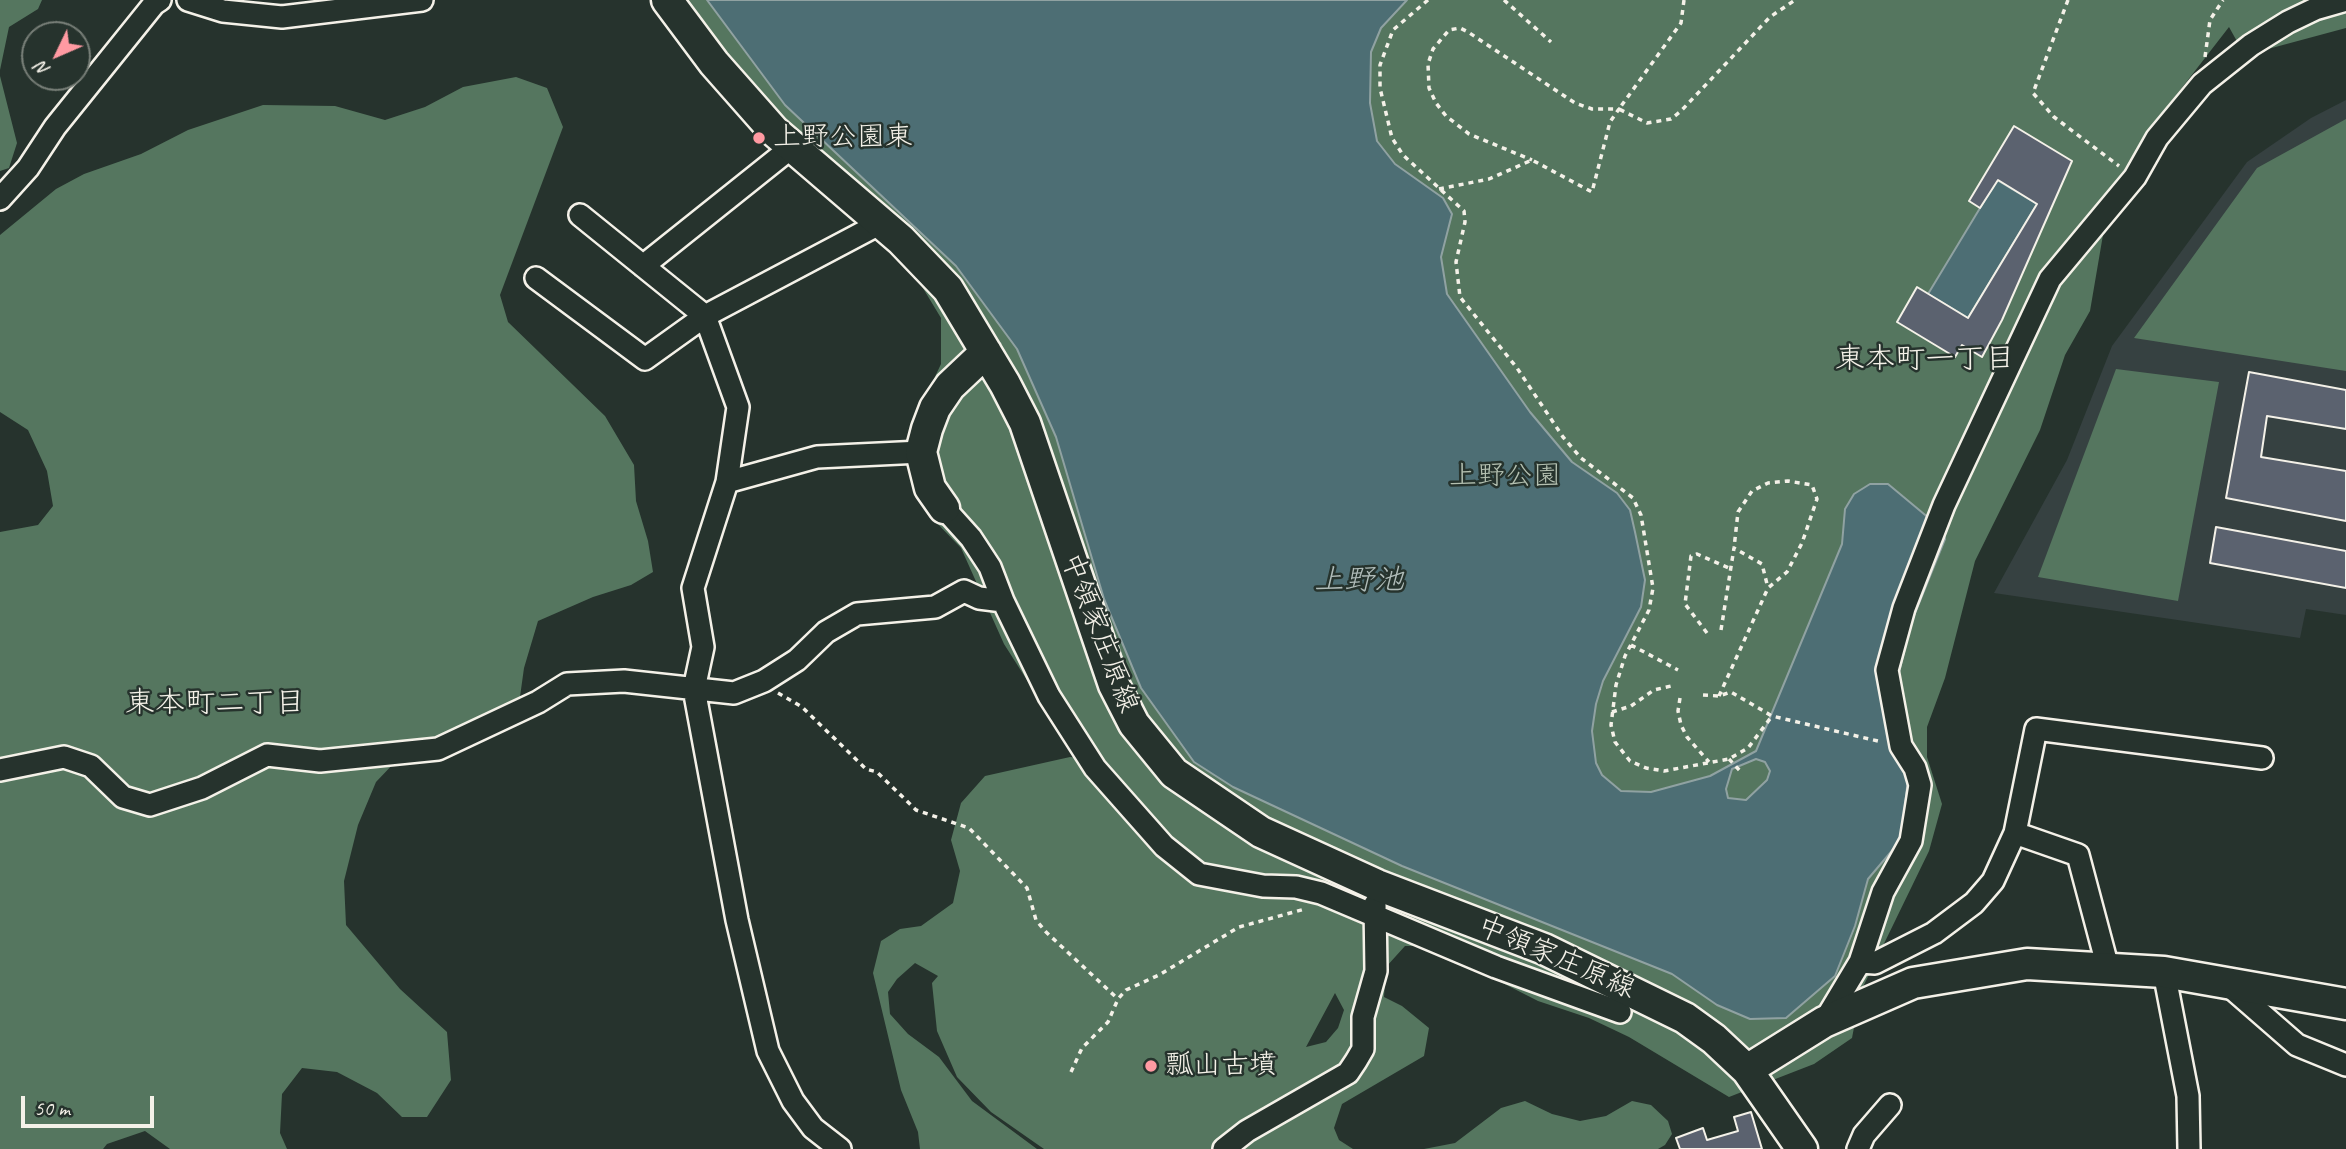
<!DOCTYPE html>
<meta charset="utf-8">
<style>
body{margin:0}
#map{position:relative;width:2346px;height:1149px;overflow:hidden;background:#26332d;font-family:Caveat,sans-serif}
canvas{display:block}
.north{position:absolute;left:21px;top:21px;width:70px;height:70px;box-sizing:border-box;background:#26332d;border:2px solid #787f78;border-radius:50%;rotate:226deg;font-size:19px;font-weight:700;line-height:28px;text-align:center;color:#f4f1e8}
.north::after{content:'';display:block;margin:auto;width:24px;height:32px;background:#ff9aa2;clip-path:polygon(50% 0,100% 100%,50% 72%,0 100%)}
.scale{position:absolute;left:21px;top:1096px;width:133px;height:32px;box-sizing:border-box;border:4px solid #f4f1e8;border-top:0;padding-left:9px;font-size:21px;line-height:24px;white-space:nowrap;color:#f4f1e8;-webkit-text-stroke:5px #26332d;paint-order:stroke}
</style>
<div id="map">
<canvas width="2346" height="1149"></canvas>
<div class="north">N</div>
<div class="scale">50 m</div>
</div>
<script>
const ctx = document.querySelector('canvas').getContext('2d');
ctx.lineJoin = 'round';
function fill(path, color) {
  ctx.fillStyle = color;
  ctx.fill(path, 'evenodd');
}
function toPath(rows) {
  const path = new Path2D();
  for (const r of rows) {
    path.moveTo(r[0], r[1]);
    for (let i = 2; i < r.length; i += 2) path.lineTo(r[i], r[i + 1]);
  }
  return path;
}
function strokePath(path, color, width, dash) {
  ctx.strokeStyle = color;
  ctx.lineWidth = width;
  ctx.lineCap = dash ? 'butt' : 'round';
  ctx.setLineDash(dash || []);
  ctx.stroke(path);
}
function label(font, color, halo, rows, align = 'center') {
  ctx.font = font + ' Caveat,"Klee One",sans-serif';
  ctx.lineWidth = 5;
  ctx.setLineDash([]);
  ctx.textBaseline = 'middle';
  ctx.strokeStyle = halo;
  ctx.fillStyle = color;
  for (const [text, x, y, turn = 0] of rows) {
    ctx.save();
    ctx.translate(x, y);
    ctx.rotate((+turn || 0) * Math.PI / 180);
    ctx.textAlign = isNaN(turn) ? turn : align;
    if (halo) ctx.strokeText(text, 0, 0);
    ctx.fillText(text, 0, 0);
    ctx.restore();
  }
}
const built = toPath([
 [2346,100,2346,615,2306,609,2300,638,1994,593,2067,460,2112,346,2247,162,2311,118]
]);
const green = toPath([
 [0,0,42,0,38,9,9,27,0,70],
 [674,0,2346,0,2346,28,2268,49,2239,45,2229,27,2160,116,2130,173,2104,229,2090,311,2065,355,2040,430,1975,561,1945,678,1927,727,1927,757,1942,804,1929,851,1861,991,1852,1038,1814,1064,1729,1097,1629,1037,1589,1018,1538,1001,1430,946,1405,946,1386,967,1384,997,1402,1006,1429,1028,1424,1056,1342,1104,1334,1128,1339,1140,1353,1149,1044,1149,991,1112,957,1077,937,1031,932,983,938,976,915,963,897,979,888,992,890,1014,908,1034,939,1057,972,1101,1037,1149,920,1149,918,1132,901,1090,873,973,881,941,900,929,921,926,953,903,960,871,951,840,961,803,985,776,1070,757,1093,759,1056,720,1032,688,1004,644,961,548,933,519,914,482,925,398,941,364,941,318,912,270],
 [1335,993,1344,1010,1338,1028,1326,1042,1306,1047],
 [0,76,17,143,9,168,0,171],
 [516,77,547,88,563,127,500,295,508,322,605,416,634,465,636,501,648,541,653,572,631,585,593,597,538,621,524,668,519,704,396,761,376,782,358,825,344,881,346,925,400,989,447,1032,451,1080,427,1117,402,1117,377,1093,337,1072,302,1068,282,1094,280,1133,287,1149,170,1149,145,1131,107,1144,103,1149,0,1149,0,532,38,525,53,506,47,471,28,430,0,412,0,235,56,189,84,174,141,154,188,130,263,105,335,106,385,120,425,107,463,87],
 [2346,119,2346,371,2134,338,2257,168],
 [2116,369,2219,382,2178,601,2038,577],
 [1525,1101,1552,1114,1580,1121,1606,1116,1632,1101,1651,1105,1668,1121,1672,1134,1665,1145,1658,1149,1424,1149,1455,1143,1501,1108]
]);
const water = toPath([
 [707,0,1407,0,1381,28,1371,52,1370,103,1377,141,1395,164,1443,198,1452,214,1441,257,1447,294,1530,412,1572,462,1617,493,1630,510,1635,532,1645,580,1641,607,1603,681,1596,704,1592,731,1596,763,1602,775,1621,791,1651,792,1710,776,1756,751,1842,544,1845,509,1854,494,1870,484,1888,484,1942,529,1945,539,1911,623,1888,718,1893,752,1908,779,1901,840,1868,879,1855,926,1835,976,1786,1018,1750,1019,1717,1005,1672,974,1402,866,1233,787,1194,762,1141,688,1104,599,1056,437,1017,349,956,266,785,105,707,0],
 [1756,759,1765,762,1770,771,1767,780,1746,800,1728,798,1726,789,1732,769,1756,759],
 [1997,180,2037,204,1968,318,1928,294,1997,180]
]);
const building = toPath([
 [2014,126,2072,161,2002,320,1982,357,1962,345,1955,357,1897,322,1917,287,1968,318,2037,204,1998,180,1980,208,1969,201,2014,126],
 [2249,372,2346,390,2346,429,2267,416,2261,457,2346,471,2346,521,2226,498,2249,372],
 [2216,527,2346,551,2346,588,2210,563,2216,527],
 [1751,1112,1762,1149,1680,1149,1676,1138,1703,1128,1707,1140,1738,1131,1734,1117,1751,1112]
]);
const path = toPath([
 [1428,0,1393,30,1380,65,1380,88,1392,138,1403,155,1464,211,1465,222,1456,262,1460,297,1517,368,1563,437,1581,458,1633,498,1641,515,1653,588,1649,610,1625,656,1616,685,1611,725,1615,742,1630,761,1646,768,1664,771,1729,759,1748,748,1772,716],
 [1504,0,1551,42],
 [1684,0,1681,23,1619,109,1647,123,1671,119,1681,111,1770,17,1795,0],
 [2068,0,2033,93,2054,117,2119,166],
 [2205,57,2210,20,2223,0],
 [1439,189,1489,179,1532,160,1592,192,1610,122,1619,109,1592,109,1575,103,1468,32,1460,28,1449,30,1433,49,1428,64,1429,88,1436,103,1446,116,1469,134,1532,160],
 [1721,630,1734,548,1762,564,1768,588],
 [1707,633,1685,604,1691,556,1697,554,1731,569],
 [1631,645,1678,670],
 [778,693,802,707,866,769,877,772,916,810,969,828,1027,888,1036,920,1046,932,1118,999],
 [1703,695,1719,696,1731,692,1772,716,1882,742],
 [1719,696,1768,588,1787,572,1802,543,1817,499,1812,485,1788,481,1768,483,1752,491,1738,512,1734,548],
 [1680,698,1678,711,1681,725,1687,737,1709,762],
 [1612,712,1631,706,1654,690,1671,686],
 [1729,759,1742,773],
 [1071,1072,1082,1048,1108,1022,1118,999,1126,990,1159,975,1239,927,1305,909]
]);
const street = toPath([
 [188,0,223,11,282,17,422,0],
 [0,199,28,168,55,127,154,4,160,0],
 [580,215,705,316,738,407,727,482,693,588,703,647,694,689,737,920,768,1051,793,1101,813,1128,840,1149],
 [643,266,792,147],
 [536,278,645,359,705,316,881,223],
 [727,482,817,457,921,452],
 [944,508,971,538,990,567,1003,601,1049,696,1095,768,1164,846,1199,874,1263,886,1296,887,1321,893,1496,967,1620,1012],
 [0,770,64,757,91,766,123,797,150,805,202,788,267,755,320,761,438,749,538,702,567,684,624,681,734,693,764,681,797,660,826,632,857,614,935,607,964,591,979,598,1003,601],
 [2015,833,2078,855,2108,968],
 [1860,962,1875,963,1934,933,1974,903,1993,881,2015,833,2036,729,2262,758],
 [2164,972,2188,1096,2189,1149],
 [2227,984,2297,1045,2346,1065],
 [1824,1022,1860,962,1883,892,1911,841,1920,785,1915,768,1901,746,1887,670,1904,608,1944,505,2050,279,2135,177,2157,138,2202,84,2251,45,2288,22,2315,9,2346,0],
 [1224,1149,1247,1131,1348,1073,1356,1061,1363,1049,1363,1017,1376,971,1375,904],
 [1858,1149,1864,1135,1890,1105]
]);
const secondary = toPath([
 [667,0,714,63,774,131,901,240,948,289,1005,384,1025,423,1114,685,1134,724,1174,773,1261,832,1377,885,1544,949,1685,1018,1714,1039,1747,1070,1802,1149],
 [944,508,930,488,921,452,927,429,935,408,950,386,986,352],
 [1747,1070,1824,1022,1913,983,2027,964,2164,972,2346,1004]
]);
const markers = [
 [759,138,7,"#ff9aa2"],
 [1151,1066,7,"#ff9aa2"]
];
const poiNames = [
 ["上野公園東",773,138],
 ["瓢山古墳",1165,1066]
];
const parkNames = [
 ["上野公園",1505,477]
];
const streetNames = [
 ["中領家庄原線",1099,633,69],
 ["中領家庄原線",1556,958,23]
];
const neighbourhoodNames = [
 ["東本町一丁目",1925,360],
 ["東本町二丁目",215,704]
];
const waterNames = [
 ["上野池",1359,581]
];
fill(built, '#364141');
fill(green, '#55765f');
fill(water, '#4d6e74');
strokePath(water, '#90a2a2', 2);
fill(building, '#5b626f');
strokePath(building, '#f4f1e8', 2);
strokePath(street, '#f4f1e8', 26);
strokePath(secondary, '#f4f1e8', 35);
strokePath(path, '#f4f1e8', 3.5, [5, 5]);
strokePath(street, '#26332d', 21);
strokePath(secondary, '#26332d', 30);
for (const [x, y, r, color] of markers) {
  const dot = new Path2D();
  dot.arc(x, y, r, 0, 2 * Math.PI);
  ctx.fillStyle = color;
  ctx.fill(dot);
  strokePath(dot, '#26332d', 2.5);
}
label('28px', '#f4f1e8', '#26332d', poiNames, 'left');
label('28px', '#b4c0b1', '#26332d', parkNames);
label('28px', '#f4f1e8', '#26332d', streetNames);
label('30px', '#f4f1e8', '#26332d', neighbourhoodNames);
label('italic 30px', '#b1bdba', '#26332d', waterNames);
</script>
